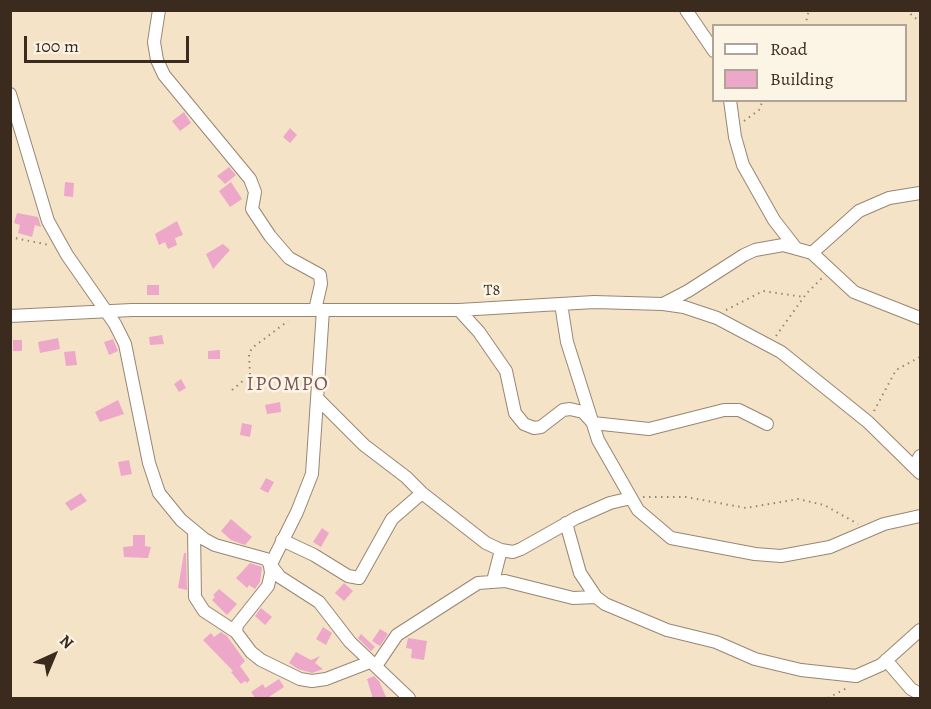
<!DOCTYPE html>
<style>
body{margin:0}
#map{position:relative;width:931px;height:709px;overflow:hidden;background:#f5e3c8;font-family:Alegreya,serif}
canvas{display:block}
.frame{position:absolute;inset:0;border:12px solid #3b2a1e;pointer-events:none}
.legend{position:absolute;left:712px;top:24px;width:195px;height:78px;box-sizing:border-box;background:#fcf5e5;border:2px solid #afa495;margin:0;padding:8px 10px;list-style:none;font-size:18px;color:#3b2a1e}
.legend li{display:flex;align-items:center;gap:12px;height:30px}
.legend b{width:30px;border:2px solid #afa495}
.north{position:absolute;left:24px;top:625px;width:60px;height:60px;-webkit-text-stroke:4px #fcf5e5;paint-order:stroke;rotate:44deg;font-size:16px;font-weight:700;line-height:24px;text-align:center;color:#3b2a1e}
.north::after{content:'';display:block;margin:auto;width:21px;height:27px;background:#3b2a1e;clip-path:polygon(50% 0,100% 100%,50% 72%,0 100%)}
.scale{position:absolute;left:24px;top:36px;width:165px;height:27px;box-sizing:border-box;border:3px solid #3b2a1e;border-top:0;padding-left:8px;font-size:18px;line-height:21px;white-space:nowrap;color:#3b2a1e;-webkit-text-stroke:4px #fcf5e5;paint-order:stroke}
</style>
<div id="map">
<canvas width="931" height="709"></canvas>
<div class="frame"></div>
<ul class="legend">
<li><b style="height:8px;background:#fff"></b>Road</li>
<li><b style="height:16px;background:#eda7c9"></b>Building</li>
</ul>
<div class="north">N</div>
<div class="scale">100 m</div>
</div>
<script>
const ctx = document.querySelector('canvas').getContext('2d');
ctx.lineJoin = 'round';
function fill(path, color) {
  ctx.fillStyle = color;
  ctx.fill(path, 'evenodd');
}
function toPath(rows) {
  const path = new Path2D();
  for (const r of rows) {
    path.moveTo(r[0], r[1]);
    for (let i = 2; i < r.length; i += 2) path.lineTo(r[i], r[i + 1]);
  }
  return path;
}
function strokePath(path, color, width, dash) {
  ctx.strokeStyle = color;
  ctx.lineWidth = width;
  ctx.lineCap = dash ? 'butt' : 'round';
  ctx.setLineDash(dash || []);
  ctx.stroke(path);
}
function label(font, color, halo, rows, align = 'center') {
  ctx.font = font + ' Alegreya,serif';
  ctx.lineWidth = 5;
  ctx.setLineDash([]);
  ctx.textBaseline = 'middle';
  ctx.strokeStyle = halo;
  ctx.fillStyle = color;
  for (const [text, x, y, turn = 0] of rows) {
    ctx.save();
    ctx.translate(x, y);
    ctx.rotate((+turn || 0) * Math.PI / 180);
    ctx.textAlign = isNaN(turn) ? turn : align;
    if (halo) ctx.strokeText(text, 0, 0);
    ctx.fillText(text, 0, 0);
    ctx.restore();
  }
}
const building = toPath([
 [184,112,191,123,180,131,172,121],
 [290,128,297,135,290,143,283,137],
 [229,167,236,175,225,184,217,176],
 [65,182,74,183,73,197,64,196],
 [231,182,242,199,230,207,219,191],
 [17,213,38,217,41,227,35,225,32,237,18,233,20,225,14,223],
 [177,221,183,235,175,238,177,245,168,249,165,242,159,245,155,234],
 [223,244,230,250,213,269,206,254],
 [147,285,159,285,159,295,147,295],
 [162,335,164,344,150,345,149,337],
 [58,338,60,349,40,353,38,342],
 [113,339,118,351,109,355,104,342],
 [13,340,22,340,22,351,13,351],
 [220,350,220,359,208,359,208,351],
 [75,351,77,365,66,366,64,352],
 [181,379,186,388,179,392,174,384],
 [118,400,124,414,100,422,95,412],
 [280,402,281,412,267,414,265,405],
 [242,423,252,425,250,437,240,435],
 [129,460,132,474,121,476,118,462],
 [266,478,274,482,268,493,260,489],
 [81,493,87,501,71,511,65,503],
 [231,519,252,537,245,545,231,540,221,531],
 [322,528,329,533,321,547,313,542],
 [133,535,145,535,145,546,151,547,148,558,124,557,123,547,133,546],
 [184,553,186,553,187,590,178,588],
 [250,563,262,567,260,582,255,589,249,585,247,588,236,578],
 [344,583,353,591,344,601,335,593],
 [219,589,237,604,227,615,212,600,215,597,213,595],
 [261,608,272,617,265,625,255,616],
 [323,627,332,633,326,645,316,639],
 [380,629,388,634,380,646,372,641],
 [221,632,227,636,245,661,240,666,250,680,247,683,245,681,241,684,231,672,233,671,203,640,211,633,214,637],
 [361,634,375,647,371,651,358,638],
 [408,638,427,641,424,660,411,658,412,649,406,648],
 [296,652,311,660,320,656,315,663,323,669,312,673,298,669,289,663],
 [374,676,379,681,387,699,373,699,367,679],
 [279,679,284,687,266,699,256,699,251,692,263,684,265,688]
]);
const path = toPath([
 [906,10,920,22],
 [805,26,809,10],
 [744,121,759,110,763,100],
 [10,237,49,245],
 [726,310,763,291,804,297],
 [776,336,806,294,823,277],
 [232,390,250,375,249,354,252,348,288,321],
 [874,411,896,370,920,357],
 [643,497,686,497,746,508,798,499,824,505,858,524],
 [828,698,849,687]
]);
const minor = toPath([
 [159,10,154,42,157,60,164,75,250,179,255,192,252,209,270,236,289,258,320,275,321,284,315,310],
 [686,10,714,51],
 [10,94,48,221,67,255,115,324,125,344,149,463,159,493,181,520,204,539,215,545,266,559,280,577,319,602,350,642,409,698],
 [730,100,735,137,743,165,774,220,795,247],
 [812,253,859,211,889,198,920,193],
 [561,304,567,342,598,440,638,510,671,538,755,554,781,556,830,547,884,524,920,516],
 [663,304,688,291,744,255,755,250,783,245,812,253,854,292,920,318],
 [323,310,312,474,297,512,270,566,271,573,268,586,237,625,236,632,251,652,261,660,300,679,312,681,326,679,370,662],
 [459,310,479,332,506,371,515,413,524,424,534,428,541,427,563,410,570,409,583,412,593,423,649,429,724,410,739,410,767,424],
 [10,316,132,310,459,310,594,302,663,304,684,307,717,318,781,352,868,422,920,473],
 [319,400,364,445,406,477,422,493,486,543,501,550,513,552,521,549,576,518,610,503,631,498],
 [914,466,920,456],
 [566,523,580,573,596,597,605,604,667,630,716,642,755,659,801,670,856,676,881,665,920,630],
 [194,531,195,597,204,611,236,632],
 [282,540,314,555,348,576,359,578,392,519,422,493],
 [493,581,501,550],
 [886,660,911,689,920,694],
 [376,666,397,635,478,583,505,581,573,598,596,597]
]);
const streetNames = [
 ["T8",492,291,-3]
];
const quarterNames = [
 ["IPOMPO",288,385]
];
fill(building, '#eda7c9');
strokePath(minor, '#988673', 14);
strokePath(path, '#988673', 2, [1.5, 4.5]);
strokePath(minor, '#fff', 12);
label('16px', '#3b2a1e', '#fcf5e5', streetNames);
ctx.letterSpacing = '1.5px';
label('20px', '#79565a', '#fcf5e5', quarterNames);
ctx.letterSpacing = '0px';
</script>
